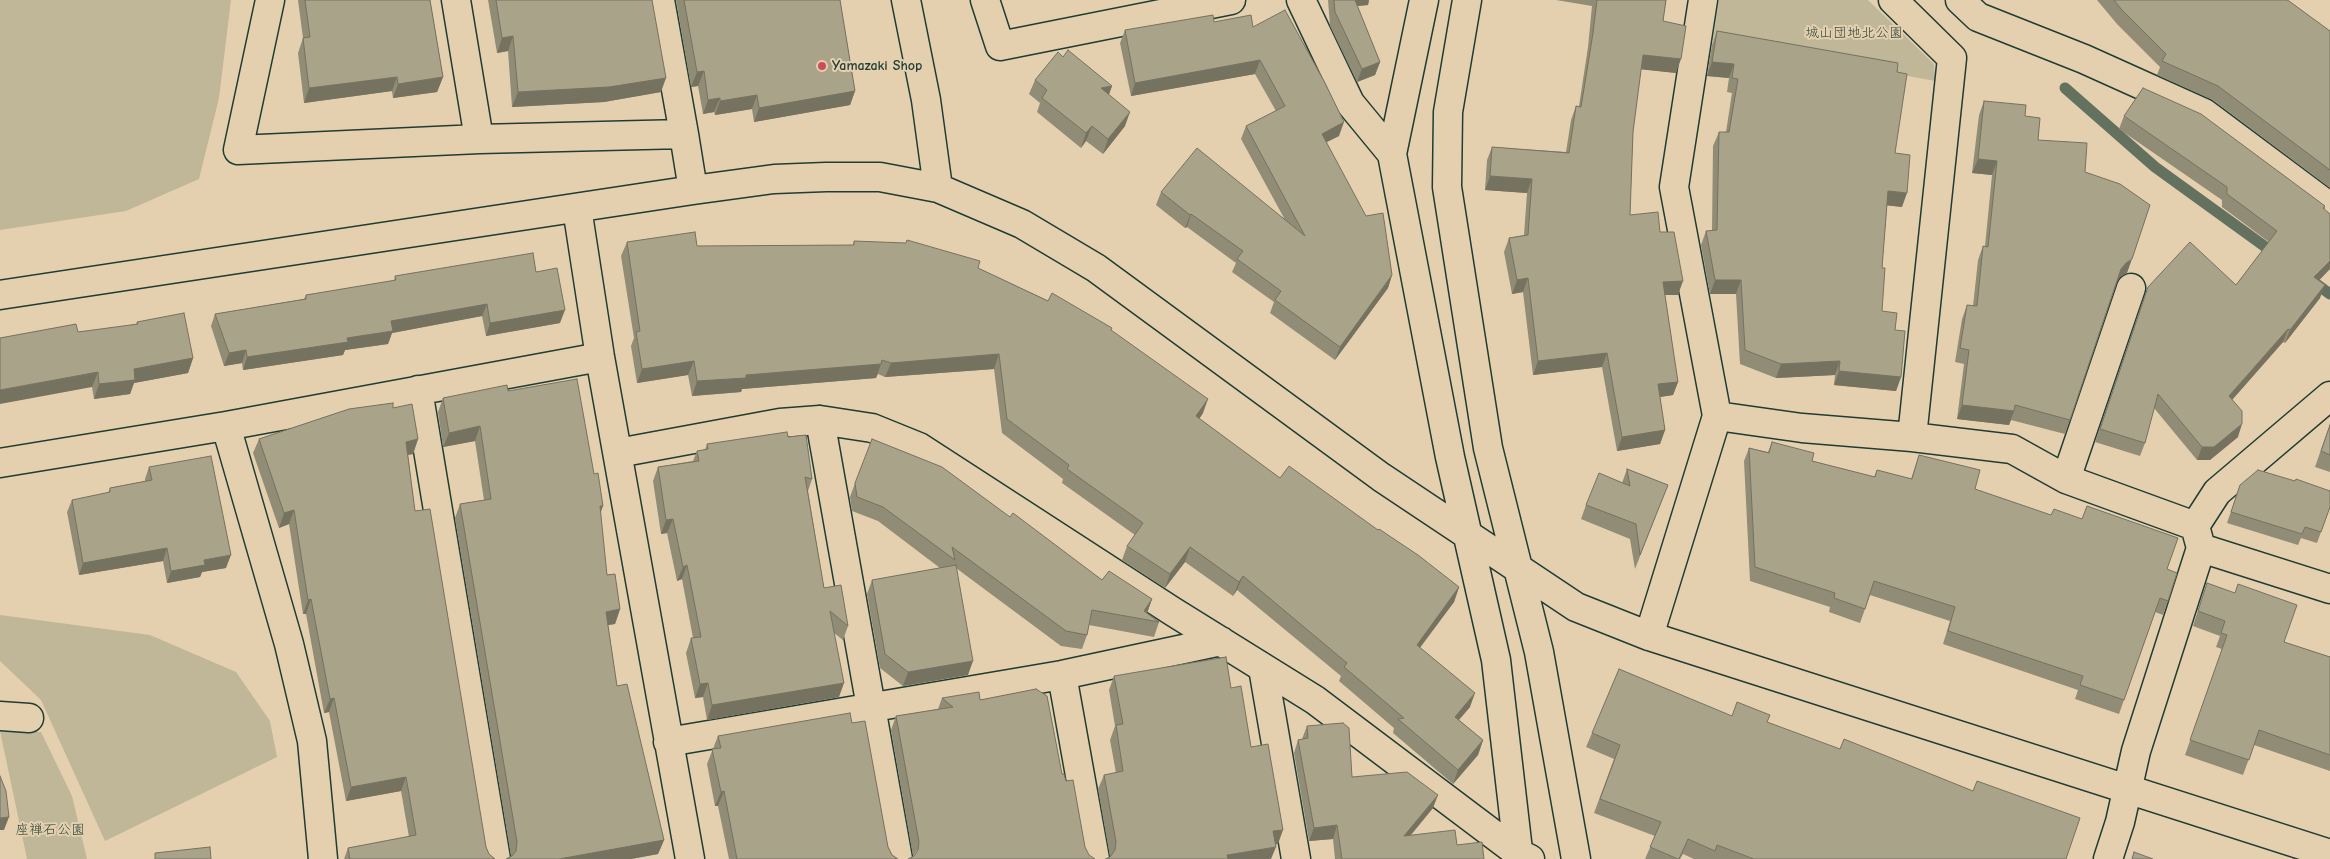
<!DOCTYPE html>
<meta charset="utf-8">
<style>
body{margin:0}
canvas{display:block;background:#e4d0af}
</style>
<canvas width="2330" height="859"></canvas>
<script>
const ctx = document.querySelector('canvas').getContext('2d');
ctx.lineJoin = 'round';
function fill(path, color) {
  ctx.fillStyle = color;
  ctx.fill(path, 'evenodd');
}
function toPath(rows) {
  const path = new Path2D();
  for (const r of rows) {
    path.moveTo(r[0], r[1]);
    for (let i = 2; i < r.length; i += 2) path.lineTo(r[i], r[i + 1]);
  }
  return path;
}
function strokePath(path, color, width, dash) {
  ctx.strokeStyle = color;
  ctx.lineWidth = width;
  ctx.lineCap = dash ? 'butt' : 'round';
  ctx.setLineDash(dash || []);
  ctx.stroke(path);
}
function label(font, color, halo, rows, align = 'center') {
  ctx.font = font + ' "Comic Neue","Klee One",sans-serif';
  ctx.lineWidth = 4;
  ctx.setLineDash([]);
  ctx.textBaseline = 'middle';
  ctx.strokeStyle = halo;
  ctx.fillStyle = color;
  for (const [text, x, y, turn = 0] of rows) {
    ctx.save();
    ctx.translate(x, y);
    ctx.rotate((+turn || 0) * Math.PI / 180);
    ctx.textAlign = isNaN(turn) ? turn : align;
    if (halo) ctx.strokeText(text, 0, 0);
    ctx.fillText(text, 0, 0);
    ctx.restore();
  }
}
const green = toPath([
 [0,0,231,0,219,98,199,179,126,211,0,230],
 [1719,0,1868,0,1934,64,1935,81,1713,40],
 [0,615,150,635,236,672,270,721,277,757,105,841,41,700,0,661],
 [0,731,41,732,72,796,87,859,27,859]
]);
const stream = toPath([
 [2065,88,2155,167,2278,256],
 [2311,280,2330,294]
]);
const minor = toPath([
 [270,0,238,150,479,139,684,134,693,190],
 [456,0,479,139],
 [660,0,684,134],
 [906,0,926,100,938,188],
 [985,0,1000,46,1231,0],
 [1301,0,1350,103,1392,154],
 [1424,0,1392,154,1450,457,1496,660,1519,859],
 [1467,0,1448,112,1447,187,1488,448,1539,652,1576,859],
 [1893,0,1952,58,1912,437],
 [1960,0,1978,17,2084,59,2204,113,2330,207],
 [577,208,600,357,690,859],
 [0,295,693,190,774,179,826,177,880,177,938,188,1022,224,1096,268,1381,477,1576,607,1649,636,2330,854],
 [418,390,496,859],
 [1717,416,1802,428,1912,437,2012,449,2066,479,2195,526],
 [820,420,898,859],
 [226,426,289,644,312,741,323,859],
 [618,453,780,423,820,420,872,428,919,447,1172,611,1315,700,1518,853,1530,859],
 [0,463,226,426,600,357],
 [2066,479,2131,288],
 [2201,548,2330,589],
 [1649,636,1717,416,1674,187,1703,0],
 [1263,668,1296,859],
 [1062,675,1095,859],
 [0,716,29,718],
 [668,742,1062,675,1221,641],
 [2108,859,2120,822,2136,751,2201,548,2195,526,2217,492,2330,396]
]);
const wall = toPath([
 [298,0,430,0,443,77,437,92,393,98,392,91,304,103,298,53,303,38],
 [488,0,652,0,661,92,604,102,512,107,508,51,497,53],
 [676,0,840,0,855,91,850,105,754,122,752,109,715,115,714,112,703,114,698,86,691,87],
 [1328,0,1369,0,1368,5,1357,6,1380,62,1375,75,1357,82,1330,26],
 [1556,0,1666,0,1663,21,1676,73,1641,69,1633,132,1630,215,1660,232,1678,295,1665,295,1678,382,1673,395,1660,397,1665,430,1660,444,1617,451,1602,367,1533,375,1523,292,1512,294,1504,252,1509,238,1524,235,1527,193,1485,190,1487,160,1492,147,1566,152,1571,120,1576,106,1579,106,1588,47,1592,6],
 [2097,0,2287,0,2330,31,2330,188,2213,100,2157,75,2160,67,2117,24],
 [1214,22,1253,27,1339,136,1326,142,1392,275,1388,288,1335,360,1270,313,1274,302,1232,272,1236,263,1187,227,1185,228,1156,205,1161,192,1284,218,1241,139,1246,126,1276,111,1255,74,1131,96,1120,43,1125,30],
 [1717,31,1897,72,1895,153,1902,207,1887,205,1882,268,1882,311,1895,330,1901,377,1896,391,1834,385,1835,375,1776,378,1740,364,1736,294,1710,294,1701,245,1706,231,1712,231,1713,146,1719,132,1726,132,1732,93,1727,92,1729,78,1707,76,1712,45],
 [1063,57,1112,86,1109,95,1125,126,1103,154,1086,141,1081,148,1037,112,1040,103,1029,94,1035,80],
 [1984,101,2025,116,2038,140,2085,172,2127,273,2120,277,2117,282,2065,434,2011,420,2009,425,1957,419,1964,364,1955,362,1962,319,1967,305,1973,306,1978,260,1983,246,1985,246,1992,175,1972,173,1979,115],
 [2124,116,2325,206,2319,281,2320,298,2285,343,2283,342,2232,400,2238,437,2210,460,2197,460,2154,408,2145,443,2140,456,2095,442,2143,300,2236,285,2269,242,2222,207,2222,200,2119,129],
 [854,241,978,268,1111,330,1203,413,1199,419,1280,478,1378,530,1459,587,1454,602,1420,648,1470,707,1459,720,1483,740,1478,755,1453,784,1393,733,1394,728,1339,681,1341,676,1237,590,1233,596,1185,562,1165,588,1122,560,1127,546,1135,535,1062,483,1063,479,1002,433,994,369,885,377,878,374,876,378,742,389,741,392,692,396,688,375,637,383,631,346,634,338,621,256,627,242,697,246,853,245],
 [536,272,560,323,486,336,482,316,392,333,388,344,345,350,343,355,243,370,242,363,224,366,211,326,215,314,304,299,306,295,394,281,395,276],
 [137,322,193,358,188,373,134,383,130,394,94,399,92,387,78,332,136,325],
 [508,391,600,513,607,575,620,609,615,624,608,625,617,686,664,840,658,854,631,859,506,859,511,856,455,518,460,504,484,500,475,441,443,447,438,412,443,398],
 [393,408,418,439,413,454,408,455,415,511,486,847,489,854,495,859,344,859,348,848,409,837,401,791,346,801,329,712,324,713,306,614,303,614,289,524,279,528,253,453,259,439],
 [2330,424,2330,472,2315,467],
 [788,437,812,479,808,491,824,588,848,626,843,640,834,633,839,697,707,720,703,697,695,698,686,653,691,638,693,638,682,579,677,581,667,533,661,534,653,481,658,467,693,461,697,451,705,450,707,444],
 [1772,442,1812,461,1874,477,1877,470,1911,479,1919,455,1975,489,2167,569,2168,601,2163,615,2155,612,2119,714,2075,699,2078,690,1943,644,1950,621,1870,595,1860,623,1829,612,1830,607,1750,581,1744,461,1749,448,1768,452],
 [149,467,226,568,202,572,200,577,167,583,163,561,79,575,67,512,72,500,108,493,110,488,145,481,145,479],
 [1627,469,1668,485,1635,569,1630,539,1581,519,1586,505,1622,483],
 [855,483,1010,517,1102,580,1152,599,1147,613,1159,622,1154,637,1089,625,1087,635,1082,649,1061,646,956,568,968,675,903,686,880,668,867,594,872,580,940,568,878,521,852,511,850,497],
 [2240,485,2330,507,2317,543,2301,538,2298,545,2227,523],
 [2207,583,2284,642,2330,657,2330,771,2254,745,2243,775,2185,755,2222,649,2216,647,2220,636,2193,626],
 [1114,676,1231,688,1251,747,1278,844,1110,857,1098,789,1104,775,1116,773,1110,740,1115,726,1109,690],
 [1036,689,913,856,891,730,896,716,938,709,942,698,980,700],
 [1732,716,1767,722,2066,859,1694,859,1683,854,1680,859,1645,859,1655,836,1594,813,1614,759,1586,747,1592,733],
 [852,723,888,847,892,855,898,859,729,859,718,806,715,806,707,764,718,736],
 [1307,726,1352,777,1433,808,1411,835,1457,845,1484,859,1335,859,1333,839,1309,841,1294,753,1298,740,1302,739]
]);
const shadedWall = toPath([
 [1350,0,1369,0,1368,5,1347,7],
 [513,36,508,51,497,53,502,38],
 [1643,55,1681,59,1676,73,1638,69],
 [1260,60,1255,74,1131,96,1135,83],
 [1380,62,1375,75,1357,82,1362,69],
 [1712,62,1734,64,1729,78,1707,76],
 [704,71,698,86,691,87,697,72],
 [397,77,392,91,304,103,309,88],
 [443,77,437,92,393,98,398,84],
 [666,78,661,92,604,102,512,107,518,92],
 [1112,86,1106,101,1101,88],
 [855,91,850,105,754,122,759,108],
 [757,95,752,109,715,115,720,101],
 [720,98,714,112,703,114,708,100],
 [1130,112,1125,126,1103,154,1108,139],
 [1344,122,1339,136,1317,147,1322,134],
 [1092,126,1086,141,1081,148,1086,133],
 [1978,159,1997,161,1992,175,1972,173],
 [1490,176,1532,179,1527,193,1485,190],
 [1888,191,1907,193,1902,207,1883,205],
 [1191,214,1187,227,1185,228,1190,215],
 [2132,259,2127,273,2120,277,2116,283,2121,269,2126,263],
 [2330,261,2330,269,2310,290,2314,277],
 [1392,275,1388,288,1335,360,1340,347],
 [1528,278,1523,292,1512,294,1517,280],
 [1715,280,1741,280,1736,294,1710,294],
 [1683,281,1678,295,1658,295,1663,282],
 [2325,285,2320,298,2285,343,2290,330],
 [487,304,482,316,392,333,388,344,345,350,343,355,243,370,247,357,347,338,391,321],
 [565,310,560,323,486,336,490,323],
 [2288,329,2283,342,2224,409,2229,396],
 [246,350,242,363,224,366,229,353],
 [1607,353,1602,367,1533,375,1538,361],
 [999,354,994,369,885,377,891,363],
 [193,358,188,373,134,383,130,394,94,399,99,384,134,369],
 [694,361,688,375,637,383,642,369],
 [1840,361,1835,375,1776,378,1781,364],
 [881,364,876,378,742,389,741,392,692,396,697,381,746,375],
 [1839,371,1901,377,1896,391,1834,385],
 [98,372,92,387,0,404,0,390],
 [1678,382,1673,395,1653,398,1658,384],
 [1208,399,1203,413,1191,431,1196,416],
 [1962,405,2014,411,2009,425,1957,419],
 [2242,424,2238,437,2210,460,2197,460,2202,447],
 [480,426,475,441,443,447,449,433],
 [1665,430,1660,444,1617,451,1622,437],
 [418,439,413,454,401,456,406,442],
 [600,506,603,506,598,520],
 [294,510,289,524,279,528,284,513],
 [673,519,667,533,661,534,666,520],
 [1190,547,1185,562,1165,588,1170,574],
 [167,548,163,561,79,575,83,563],
 [231,555,226,568,202,572,200,577,167,583,171,571,204,560],
 [687,565,682,579,677,581,683,567],
 [1243,576,1237,590,1233,596,1239,582],
 [1459,587,1454,602,1411,659,1417,645],
 [311,599,306,614,303,614,308,600],
 [1152,599,1147,613,1144,611],
 [620,609,615,624,601,626,606,612],
 [973,661,968,675,903,686,908,672],
 [708,683,703,697,695,698,700,684],
 [844,683,839,697,707,720,712,705],
 [1475,693,1470,707,1449,731,1455,717],
 [334,698,329,712,324,713,330,699],
 [1483,740,1478,755,1453,784,1458,770],
 [406,777,401,791,346,801,351,787],
 [724,791,718,806,715,806,721,792],
 [1438,795,1433,808,1399,849,1404,836],
 [9,817,4,830,0,830,0,818],
 [1337,825,1333,839,1309,841,1314,828],
 [1283,830,1278,844,1268,845,1273,831],
 [664,840,658,854,631,859,559,859],
 [1276,847,1271,859,1225,859,1227,855]
]);
const building = toPath([
 [305,0,430,0,443,77,398,84,397,77,309,88,303,38,310,37,305,0],
 [496,0,652,0,666,78,609,87,518,92,513,36,502,38,496,0],
 [684,0,840,0,855,91,759,108,757,95,720,101,720,98,708,100,704,71,697,72,684,0],
 [1334,0,1355,0,1380,62,1362,69,1335,12,1334,0],
 [1597,0,1666,0,1663,21,1686,26,1681,59,1643,55,1633,132,1630,215,1658,212,1660,232,1674,232,1683,281,1663,282,1678,382,1658,384,1665,430,1622,437,1607,353,1538,361,1528,278,1517,280,1509,238,1528,235,1532,179,1490,176,1492,147,1569,153,1576,106,1581,107,1593,33,1597,0],
 [2114,0,2287,0,2289,1,2330,31,2330,170,2218,86,2162,61,2166,54,2122,10,2114,0],
 [1285,10,1325,83,1344,122,1322,134,1366,216,1383,213,1392,275,1340,347,1275,300,1281,291,1237,259,1243,251,1191,214,1190,215,1161,192,1197,148,1305,236,1246,126,1285,106,1260,60,1135,83,1125,30,1213,15,1214,22,1251,15,1253,27,1285,10],
 [1717,31,1898,63,1897,72,1907,74,1895,153,1910,155,1907,193,1888,191,1882,268,1885,268,1882,311,1897,313,1895,330,1905,331,1901,377,1839,371,1840,361,1781,364,1745,350,1741,280,1715,280,1706,231,1717,230,1719,132,1729,132,1738,79,1732,78,1734,64,1712,62,1717,31],
 [1068,50,1112,86,1101,88,1130,112,1108,139,1092,126,1086,133,1042,98,1047,90,1035,80,1058,52,1063,57,1068,50],
 [2143,88,2201,114,2325,206,2323,208,2330,214,2330,261,2314,277,2325,285,2290,330,2288,329,2229,396,2242,411,2242,424,2214,447,2202,447,2158,394,2145,443,2100,429,2148,287,2190,242,2236,285,2277,231,2227,194,2227,187,2124,116,2143,88],
 [1984,101,2026,105,2025,116,2040,118,2038,140,2087,143,2085,172,2120,184,2150,205,2132,259,2126,263,2121,269,2070,420,2015,405,2014,411,1962,405,1969,350,1960,348,1967,305,1977,306,1983,246,1988,247,1997,161,1978,159,1984,101],
 [695,232,697,246,854,245,854,241,906,243,907,240,980,261,978,268,1048,301,1052,293,1112,328,1111,330,1208,399,1196,416,1280,478,1289,466,1378,530,1379,529,1418,555,1459,587,1417,645,1475,693,1455,717,1483,740,1458,770,1398,719,1404,718,1344,667,1347,663,1243,576,1239,582,1190,547,1170,574,1127,546,1143,523,1067,469,1069,465,1007,419,999,354,891,363,882,360,881,364,746,375,746,378,697,381,694,361,642,369,636,332,640,331,627,242,695,232],
 [533,253,536,272,557,268,565,310,490,323,487,304,391,321,393,331,347,338,348,342,247,357,246,350,229,353,215,314,306,299,306,295,396,280,395,276,533,253],
 [184,313,193,358,134,369,135,380,99,384,98,372,0,390,0,338,76,324,78,332,138,324,137,322,184,313],
 [577,379,594,474,598,473,603,506,600,506,607,575,615,574,620,609,606,612,617,686,627,684,664,840,559,859,506,859,512,856,516,851,517,842,460,504,491,499,480,426,449,433,443,398,507,385,508,391,577,379],
 [393,403,393,408,412,404,418,439,406,442,415,511,430,509,486,847,489,854,495,859,350,859,348,848,416,835,406,777,351,787,334,698,330,699,311,599,308,600,294,510,284,513,259,439,349,409,393,403],
 [2330,425,2330,455,2321,451,2330,425],
 [787,432,788,437,806,435,812,479,805,477,824,588,841,585,848,626,830,611,844,683,712,705,708,683,700,684,691,638,701,637,687,565,683,567,673,519,666,520,658,467,699,461,697,451,708,449,707,444,787,432],
 [872,439,942,467,1010,517,1013,513,1102,580,1109,571,1152,599,1144,611,1159,622,1092,610,1087,635,1066,631,952,547,955,560,883,507,857,497,855,483,872,439],
 [1772,442,1814,453,1812,461,1875,477,1877,470,1912,479,1919,455,1980,470,1975,489,2051,515,2054,509,2082,519,2087,506,2178,538,2167,569,2177,573,2168,601,2160,598,2124,700,2080,685,2083,676,1948,631,1955,607,1874,581,1865,609,1834,598,1835,593,1755,567,1749,448,1769,453,1772,442],
 [211,456,231,555,204,560,205,565,171,571,167,548,83,563,72,500,110,492,110,488,152,480,149,467,211,456],
 [1627,469,1668,485,1640,555,1636,524,1586,505,1599,473,1630,486,1627,469],
 [2258,470,2295,481,2296,479,2330,491,2330,507,2321,532,2305,527,2302,534,2231,512,2240,485,2258,470],
 [956,565,973,661,908,672,885,654,872,580,956,565],
 [2207,583,2235,593,2238,584,2297,605,2284,642,2330,657,2330,755,2259,730,2249,760,2190,740,2227,635,2221,633,2225,621,2198,611,2207,583],
 [1226,657,1231,688,1241,686,1251,747,1268,744,1283,830,1273,831,1276,847,1227,855,1228,859,1105,859,1110,857,1115,850,1116,842,1104,775,1123,771,1116,725,1123,724,1114,676,1226,657],
 [1619,669,1732,716,1737,702,1770,715,1767,722,1840,749,1844,739,1973,791,1977,781,2080,818,2066,859,1754,859,1717,845,1715,851,1688,839,1679,859,1678,859,1650,847,1661,822,1600,799,1620,745,1592,733,1619,669],
 [1036,689,1047,696,1062,774,1064,774,1066,781,1073,780,1085,847,1089,855,1095,859,908,859,914,856,918,850,919,842,896,716,953,707,942,698,979,692,980,700,1036,689],
 [850,713,852,723,865,721,888,847,892,855,898,859,737,859,724,791,721,792,712,749,721,748,718,736,850,713],
 [1343,723,1349,728,1352,777,1407,772,1438,795,1404,836,1455,830,1457,845,1482,842,1484,859,1342,859,1337,825,1314,828,1298,740,1308,738,1307,726,1343,723],
 [0,776,6,791,9,817,0,818,0,776],
 [210,847,211,859,155,859,155,853,210,847],
 [2134,852,2153,859,2132,859,2134,852]
]);
const markers = [
 [822,66,5,"#d1495b"]
];
const parkNames = [
 ["城山団地北公園",1854,33],
 ["座禅石公園",50,830]
];
const poiNames = [
 ["Yamazaki Shop",832,66]
];
fill(green, '#c0b698');
strokePath(stream, '#63715f', 11);
strokePath(minor, '#1f3d34', 31);
strokePath(minor, '#e4d0af', 28);
fill(wall, '#908c76');
fill(shadedWall, '#767260');
fill(building, '#a8a389');
strokePath(building, '#767260', 1);
for (const [x, y, r, color] of markers) {
  const dot = new Path2D();
  dot.arc(x, y, r, 0, 2 * Math.PI);
  ctx.fillStyle = color;
  ctx.fill(dot);
  strokePath(dot, '#e4d0af', 2);
}
label('14px', '#2f493e', '#e4d0af', parkNames);
label('bold 14px', '#1f3d34', '#e4d0af', poiNames, 'left');
</script>
